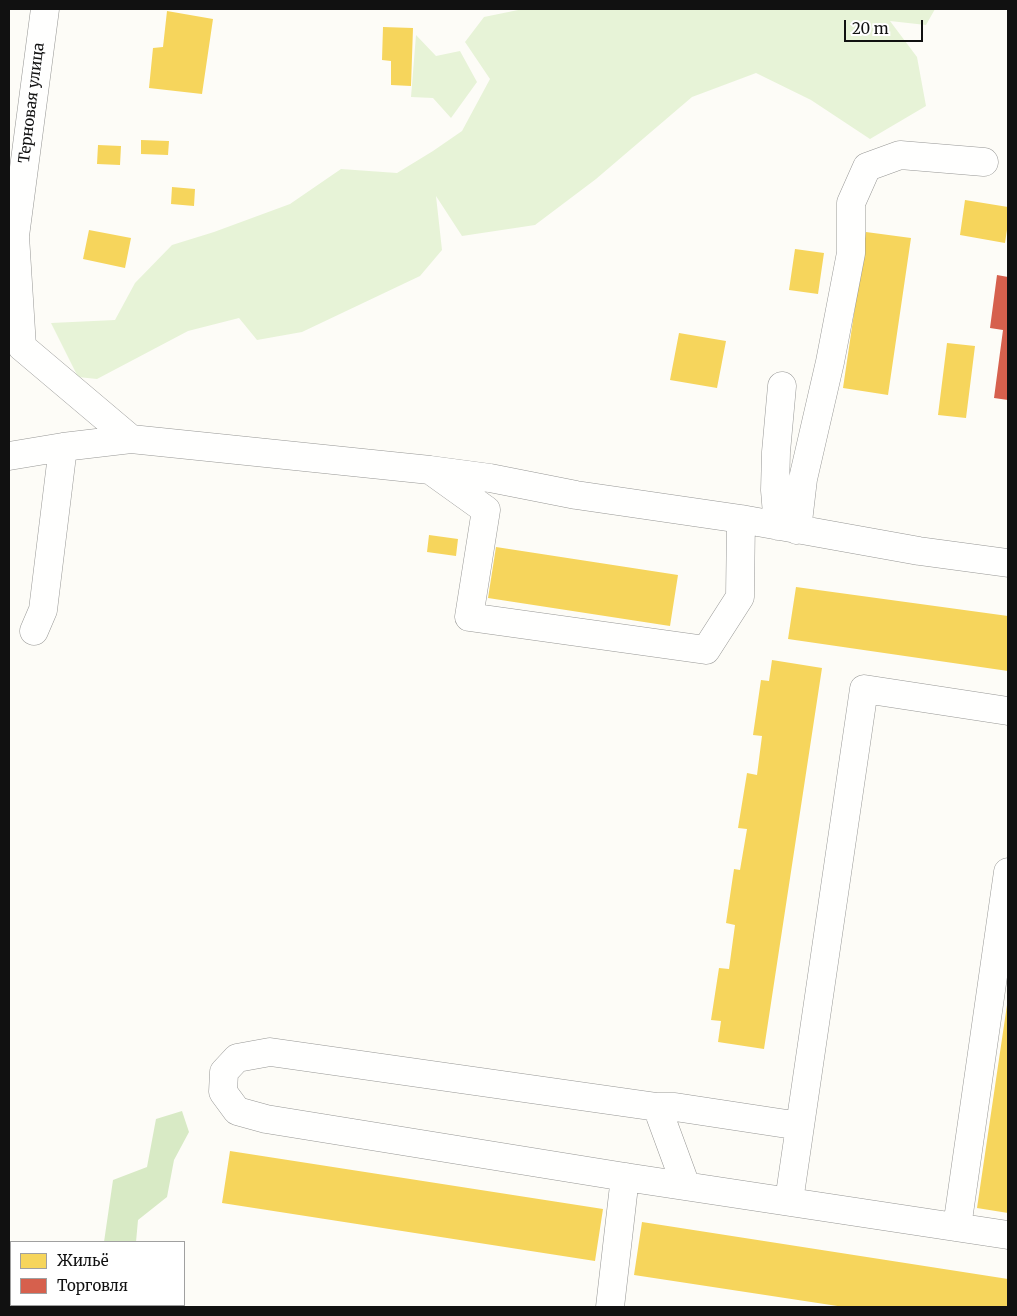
<!DOCTYPE html>
<meta charset="utf-8">
<style>
body{margin:0}
#map{position:relative;width:1017px;height:1316px;overflow:hidden;background:#fdfcf7;font-family:Merriweather,serif}
canvas{display:block}
.frame{position:absolute;inset:0;border:10px solid #111;pointer-events:none}
.legend{position:absolute;left:10px;top:1241px;width:175px;height:65px;box-sizing:border-box;background:#fff;border:1px solid #a0a0a0;margin:0;padding:6px 9px;list-style:none;font-size:15px;color:#111}
.legend li{display:flex;align-items:center;gap:10px;height:25px}
.legend b{width:25px;border:1px solid #a0a0a0}
.scale{position:absolute;left:844px;top:20px;width:79px;height:22px;box-sizing:border-box;border:2px solid #111;border-top:0;padding-left:6px;font-size:15px;line-height:18px;white-space:nowrap;color:#111;-webkit-text-stroke:4px #fff;paint-order:stroke}
</style>
<div id="map">
<canvas width="1017" height="1316"></canvas>
<div class="frame"></div>
<ul class="legend">
<li><b style="height:14px;background:#f6d55c"></b>Жильё</li>
<li><b style="height:14px;background:#d6604d"></b>Торговля</li>
</ul>
<div class="scale">20 m</div>
</div>
<script>
const ctx = document.querySelector('canvas').getContext('2d');
ctx.lineJoin = 'round';
function fill(path, color) {
  ctx.fillStyle = color;
  ctx.fill(path, 'evenodd');
}
function toPath(rows) {
  const path = new Path2D();
  for (const r of rows) {
    path.moveTo(r[0], r[1]);
    for (let i = 2; i < r.length; i += 2) path.lineTo(r[i], r[i + 1]);
  }
  return path;
}
function strokePath(path, color, width, dash) {
  ctx.strokeStyle = color;
  ctx.lineWidth = width;
  ctx.lineCap = dash ? 'butt' : 'round';
  ctx.setLineDash(dash || []);
  ctx.stroke(path);
}
function label(font, color, halo, rows, align = 'center') {
  ctx.font = font + ' Merriweather,serif';
  ctx.lineWidth = 5;
  ctx.setLineDash([]);
  ctx.textBaseline = 'middle';
  ctx.strokeStyle = halo;
  ctx.fillStyle = color;
  for (const [text, x, y, turn = 0] of rows) {
    ctx.save();
    ctx.translate(x, y);
    ctx.rotate((+turn || 0) * Math.PI / 180);
    ctx.textAlign = isNaN(turn) ? turn : align;
    if (halo) ctx.strokeText(text, 0, 0);
    ctx.fillText(text, 0, 0);
    ctx.restore();
  }
}
const green = toPath([
 [523,9,935,9,926,25,890,21,917,57,926,106,870,139,811,100,756,73,692,97,596,179,535,225,462,236,436,196,442,250,420,276,302,332,257,340,239,318,188,331,97,379,78,377,51,323,115,320,135,283,172,245,214,232,290,204,341,169,397,173,433,151,462,131,490,79,465,42,484,17],
 [416,35,436,56,460,51,477,82,451,118,433,98,411,97]
]);
const forest = toPath([
 [182,1111,189,1132,174,1160,167,1197,138,1220,136,1242,104,1242,113,1180,147,1167,156,1119]
]);
const homes = toPath([
 [167,11,213,19,202,94,149,88,153,48,163,47],
 [383,27,413,28,411,86,391,85,391,61,382,60],
 [141,140,169,141,168,155,141,154],
 [98,145,121,146,120,165,97,164],
 [172,187,195,189,194,206,171,204],
 [965,200,1008,207,1008,223,1005,243,960,235],
 [89,230,131,238,125,268,83,259],
 [866,232,911,238,888,395,843,388],
 [795,249,824,253,818,294,789,290],
 [679,333,726,341,717,388,670,380],
 [947,343,975,346,966,418,938,415],
 [429,535,458,539,456,556,427,552],
 [496,547,678,575,670,626,488,598],
 [796,587,1008,616,1008,671,788,639],
 [772,660,822,668,764,1049,718,1042,721,1021,711,1020,719,968,729,969,735,925,726,923,734,869,740,870,747,829,738,828,747,773,757,775,762,736,753,735,761,680,769,681],
 [1007,1005,1008,1005,1008,1213,977,1208],
 [230,1151,603,1209,595,1261,222,1203],
 [642,1222,1008,1279,1008,1307,844,1307,634,1275]
]);
const shops = toPath([
 [997,275,1008,277,1008,400,994,398,1003,330,990,328]
]);
const minor = toPath([
 [45,9,15,236,22,347,131,439],
 [9,456,63,447,131,439,430,470,490,478,576,495,741,519,919,551,1008,563],
 [433,472,486,510,469,617,706,650,740,597,741,519],
 [778,526,775,490,776,452,782,386],
 [797,530,803,479,830,362,851,253,851,203,867,167,900,155,984,162],
 [34,631,43,610,63,447],
 [657,1107,675,1107,800,1126],
 [686,1186,657,1107,270,1052,237,1058,224,1072,223,1092,237,1111,266,1119,625,1177,1008,1235],
 [789,1201,864,689,1008,711],
 [957,1227,1008,872],
 [610,1307,625,1177]
]);
const streetNames = [
 ["Терновая улица",32,103,-83]
];
fill(green, '#e7f3d7');
fill(forest, '#d8eac5');
fill(homes, '#f6d55c');
fill(shops, '#d6604d');
strokePath(minor, '#979795', 29);
strokePath(minor, '#fffffe', 28);
label('15px', '#111', '#fff', streetNames);
</script>
